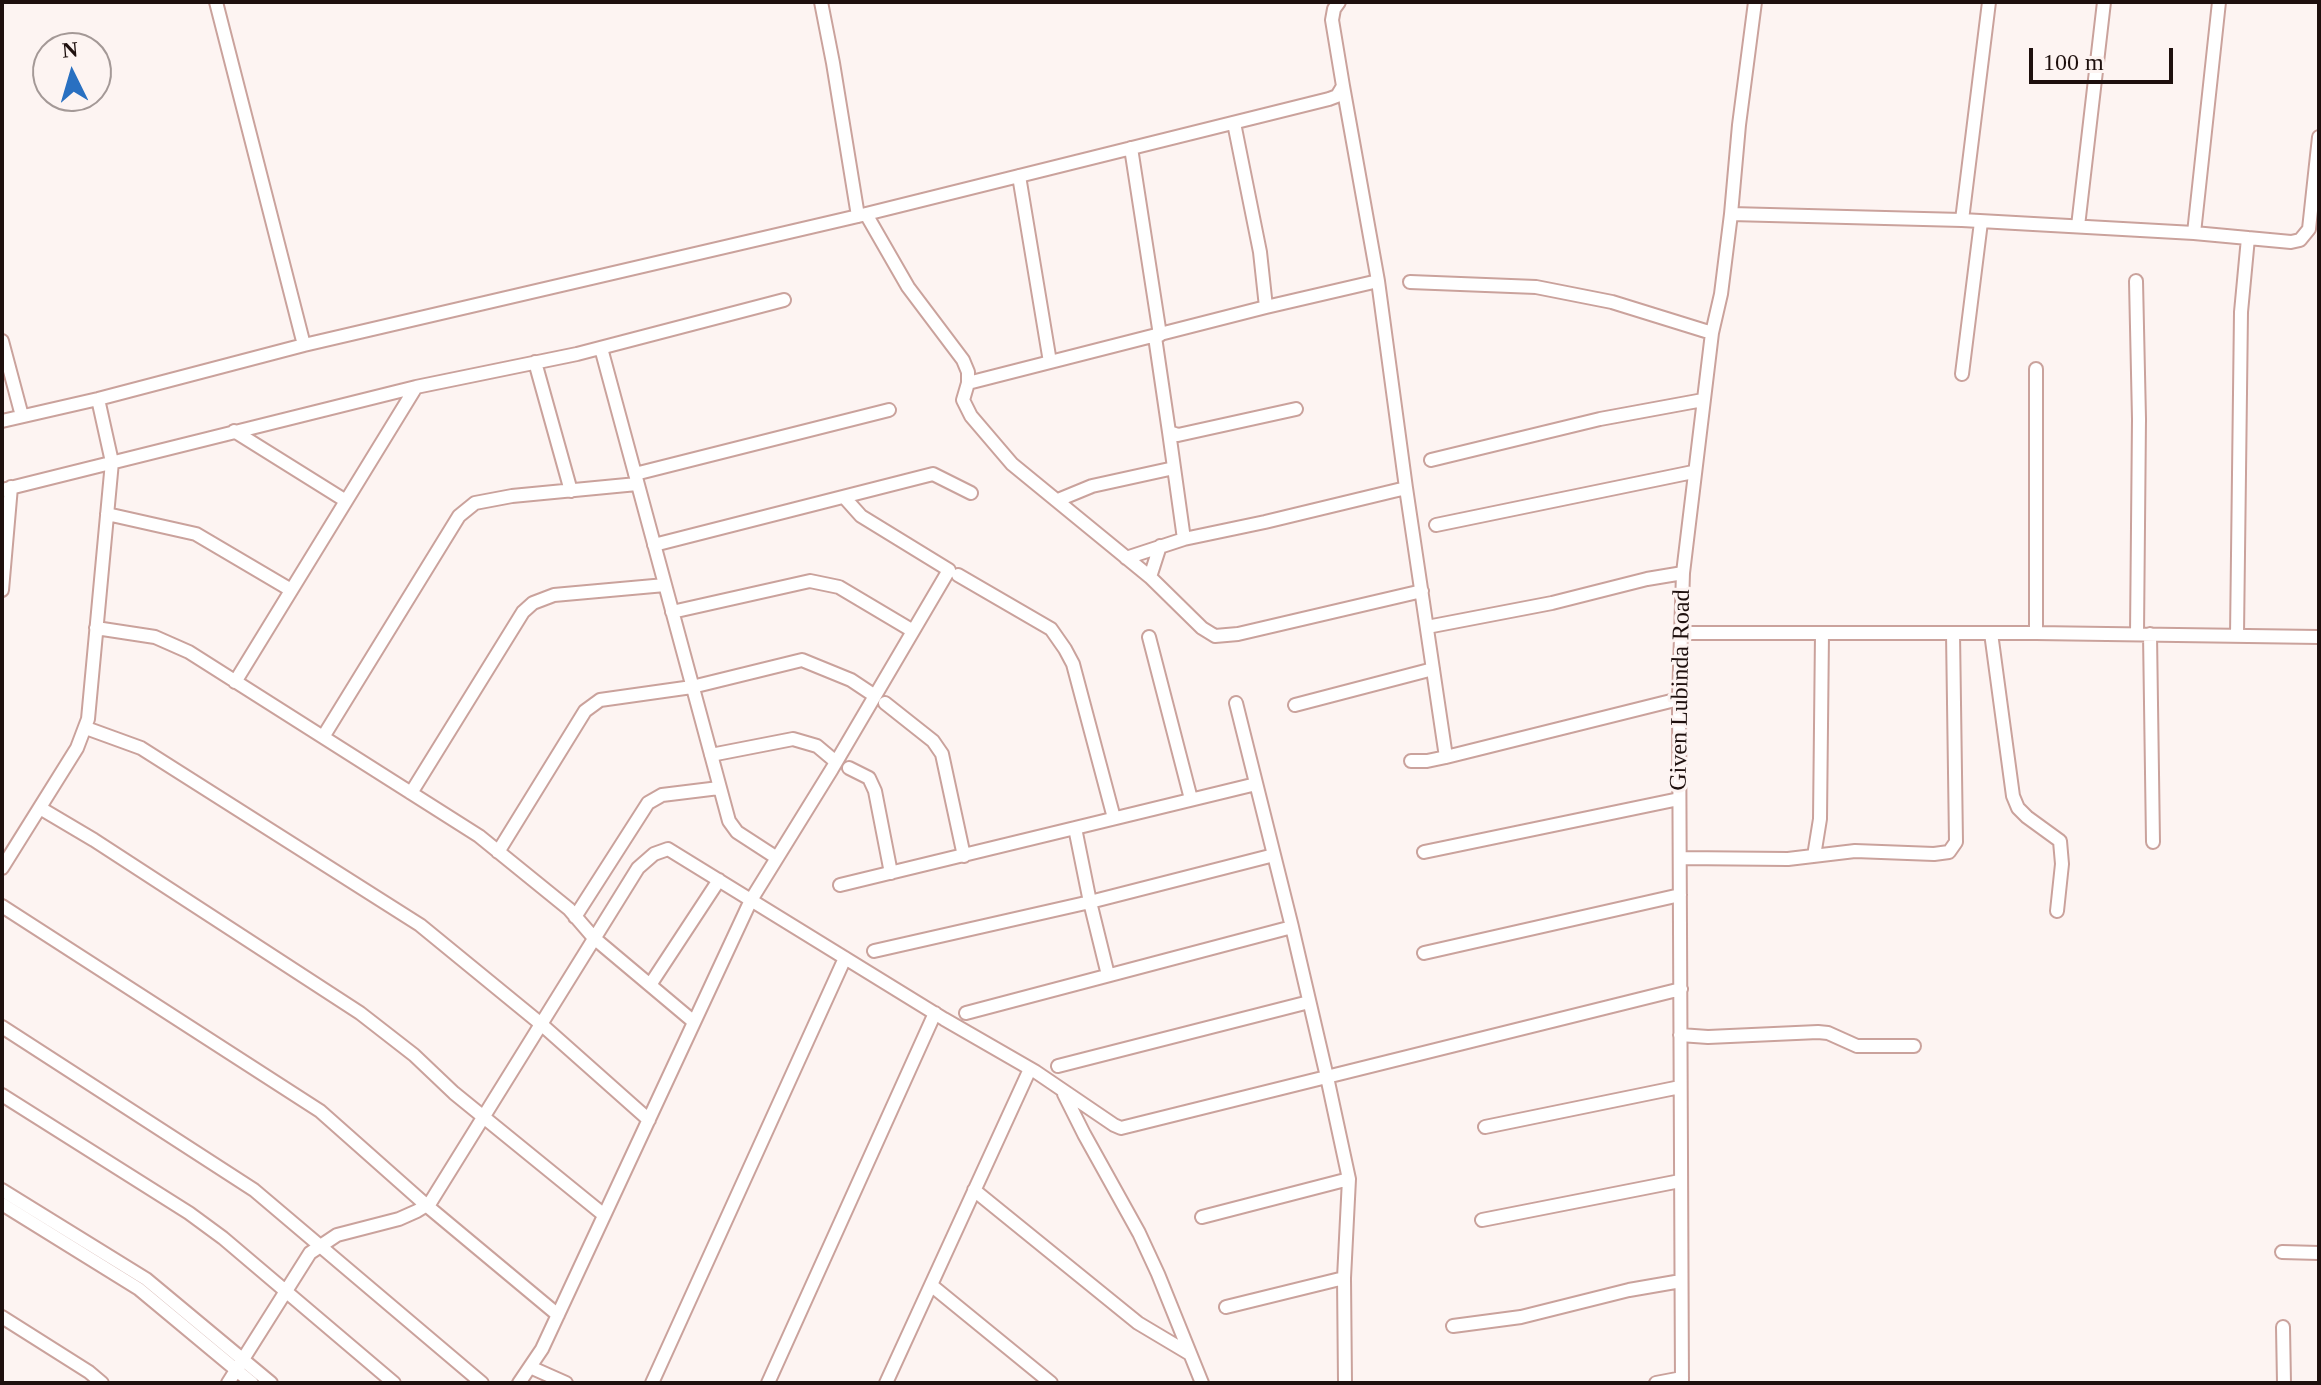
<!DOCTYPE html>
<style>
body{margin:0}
#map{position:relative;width:2321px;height:1385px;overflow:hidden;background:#fdf4f2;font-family:Georgia,serif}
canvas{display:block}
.frame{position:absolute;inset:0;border:4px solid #1e100e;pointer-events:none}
.north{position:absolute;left:32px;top:32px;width:80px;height:80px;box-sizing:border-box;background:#fdf4f2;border:2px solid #a49997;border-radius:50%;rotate:355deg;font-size:22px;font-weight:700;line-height:32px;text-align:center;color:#1e100e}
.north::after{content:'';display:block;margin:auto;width:28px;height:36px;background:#2970c1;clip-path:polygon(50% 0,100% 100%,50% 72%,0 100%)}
.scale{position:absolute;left:2029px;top:48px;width:144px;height:36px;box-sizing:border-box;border:4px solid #1e100e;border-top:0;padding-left:10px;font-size:24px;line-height:28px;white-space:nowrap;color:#1e100e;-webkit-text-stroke:6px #fdf4f2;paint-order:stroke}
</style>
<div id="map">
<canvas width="2321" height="1385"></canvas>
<div class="frame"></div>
<div class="north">N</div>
<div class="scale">100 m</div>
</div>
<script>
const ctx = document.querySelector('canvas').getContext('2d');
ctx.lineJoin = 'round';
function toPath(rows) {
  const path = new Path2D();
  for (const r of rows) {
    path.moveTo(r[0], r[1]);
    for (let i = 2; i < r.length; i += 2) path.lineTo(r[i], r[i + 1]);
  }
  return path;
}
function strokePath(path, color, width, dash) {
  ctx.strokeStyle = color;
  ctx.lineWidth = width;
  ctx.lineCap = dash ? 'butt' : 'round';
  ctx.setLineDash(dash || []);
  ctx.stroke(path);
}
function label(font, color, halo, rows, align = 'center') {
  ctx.font = font + ' Georgia,serif';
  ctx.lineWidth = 6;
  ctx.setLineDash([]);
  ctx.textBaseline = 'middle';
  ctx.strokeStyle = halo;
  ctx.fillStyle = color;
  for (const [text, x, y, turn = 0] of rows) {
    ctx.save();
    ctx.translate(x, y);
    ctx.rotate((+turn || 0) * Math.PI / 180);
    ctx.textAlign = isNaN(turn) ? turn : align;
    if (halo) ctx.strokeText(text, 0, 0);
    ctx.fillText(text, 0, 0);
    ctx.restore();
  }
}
const minor = toPath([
 [216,2,304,345],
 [821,2,833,63,858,216],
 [1343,86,1378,281,1406,488],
 [1234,123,1260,252,1266,307],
 [1131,148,1160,335],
 [1019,176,1050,362],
 [866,214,908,287,963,360,968,372,968,383,963,400,971,416,1012,464,1150,577,1202,628,1215,636,1238,634,1422,591],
 [1731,214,1962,220,2194,233,2291,242,2300,240,2309,229,2319,137],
 [1962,220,1989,2],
 [2078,226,2104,2],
 [2194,233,2219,2],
 [2136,281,2139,419,2137,634],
 [1410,282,1536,287,1612,302,1712,333],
 [1155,337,1169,432,1178,435,1296,409],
 [2,341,22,416],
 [601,348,729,821,737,832,777,858],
 [535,362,571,491],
 [2036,369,2036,633],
 [1962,374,1981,222],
 [968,383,1266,307,1378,281],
 [2,421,98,399,304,345,858,216,1329,99,1337,96,1343,86,1332,20,1334,9,1339,2],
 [234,431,346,501],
 [1169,432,1184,539],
 [1431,460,1600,419,1703,400],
 [635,474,889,410],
 [2,490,416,387,577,354,784,300],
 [1058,500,1092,486,1174,468],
 [107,514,196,534,291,590],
 [1436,525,1693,472],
 [654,545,933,474,971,493],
 [1126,558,1184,539,1265,522,1406,488,1446,757],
 [958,575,1051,629,1065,649,1073,664,1114,818],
 [1150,577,1160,546],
 [2,590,11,487],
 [672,612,810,581,839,587,913,631],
 [1427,627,1552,603,1647,579,1683,573],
 [96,628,155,637,189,652,479,836,569,909,594,938,694,1022],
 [1680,633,2036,633,2319,637],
 [1991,633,2013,796,2018,808,2027,817,2060,841,2062,864,2057,911],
 [2150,634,2153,842],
 [2237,635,2241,312,2248,238],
 [1149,637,1191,799],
 [235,682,416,387],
 [885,703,933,741,942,754,964,856],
 [1236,703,1292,927],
 [1295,705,1433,669],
 [86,728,141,748,420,925,541,1024,649,1120],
 [323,737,459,516,475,503,512,496,637,484],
 [711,755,793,739,817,746,836,762],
 [1411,761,1427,761,1446,757,1679,699],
 [849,768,869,778,875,791,891,873],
 [411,793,523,612,533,603,554,595,665,585],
 [40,808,94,840,360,1013,414,1055,454,1093,604,1215],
 [498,852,585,711,600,700,692,687,802,660,851,680,875,696],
 [1424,852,1679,799],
 [1814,856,1820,819,1822,633],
 [1680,858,1788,859,1855,851,1934,854,1949,852,1956,842,1953,633],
 [2,868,77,748,88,719,112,462,98,399],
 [840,885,1075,828],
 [2,906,320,1111,426,1205,558,1315],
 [575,917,648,803,662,795,719,788],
 [874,951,1090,902,1274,855],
 [1424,953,1680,895],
 [1108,975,1090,902,1075,828,1256,784],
 [650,985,719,880],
 [966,1013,1292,927,1327,1077,1349,1179,1344,1278,1345,1383],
 [2,1027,254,1190,482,1383],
 [1680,1035,1708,1037,1818,1032,1828,1033,1857,1046,1914,1046],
 [1058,1066,1309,1002],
 [1064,1094,1084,1134,1139,1233,1158,1274,1202,1383],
 [2,1095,189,1213,223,1238,394,1383],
 [1485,1127,1680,1087],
 [2,1190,146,1279,271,1383],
 [974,1190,1138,1323,1190,1354],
 [2,1204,139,1289,252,1383],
 [1202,1217,1349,1179],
 [1482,1220,1680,1181],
 [2282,1252,2319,1253],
 [931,1285,1051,1383],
 [1226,1307,1344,1278],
 [2,1317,89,1372,102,1383],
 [1453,1326,1521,1317,1629,1290,1681,1281],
 [2283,1327,2284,1383],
 [530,1367,566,1383],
 [228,1383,310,1253,337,1235,399,1219,417,1211,430,1203,638,868,654,854,668,849,944,1019,1036,1072,1114,1125,1121,1128,1681,989],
 [519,1383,542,1349,751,900,832,769,949,570,861,516,844,497],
 [652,1383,845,958],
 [768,1383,935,1013],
 [886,1383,1030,1069],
 [1656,1383,1682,1378],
 [1682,1383,1679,699,1683,573,1712,333,1721,294,1731,214,1739,125,1755,2]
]);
const streetNames = [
 ["Given Lubinda Road",1681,690,-89]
];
strokePath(minor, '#caa29c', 16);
strokePath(minor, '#fff', 12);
label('24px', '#1e100e', '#fdf4f2', streetNames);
</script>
